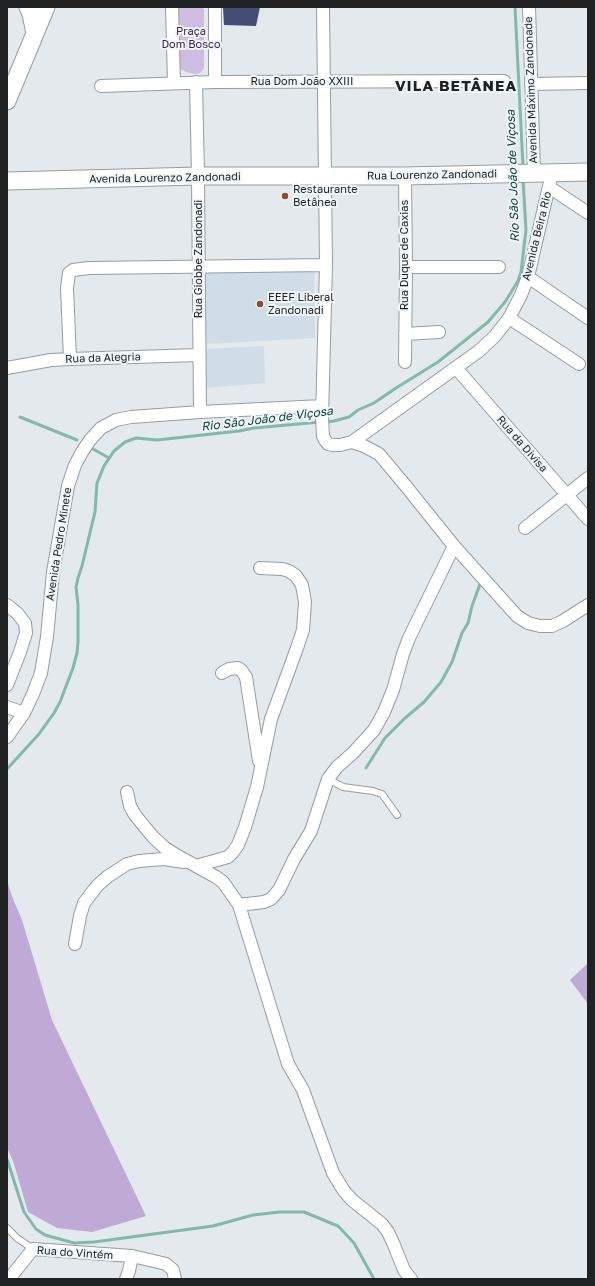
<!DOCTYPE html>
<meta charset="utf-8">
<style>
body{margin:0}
#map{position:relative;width:595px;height:1286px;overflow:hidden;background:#e3e9ed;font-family:"Golos Text",sans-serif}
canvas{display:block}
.frame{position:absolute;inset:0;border:8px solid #1f2122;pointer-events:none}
</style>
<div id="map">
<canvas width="595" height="1286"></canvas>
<div class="frame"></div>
</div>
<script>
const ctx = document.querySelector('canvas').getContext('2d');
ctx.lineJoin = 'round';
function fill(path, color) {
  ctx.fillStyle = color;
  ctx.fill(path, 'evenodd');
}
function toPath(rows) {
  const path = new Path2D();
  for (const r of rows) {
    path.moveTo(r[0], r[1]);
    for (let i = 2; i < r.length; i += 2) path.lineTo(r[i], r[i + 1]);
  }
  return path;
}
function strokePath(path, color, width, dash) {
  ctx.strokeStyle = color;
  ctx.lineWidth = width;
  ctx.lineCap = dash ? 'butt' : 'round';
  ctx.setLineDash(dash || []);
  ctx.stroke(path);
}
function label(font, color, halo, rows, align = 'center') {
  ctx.font = font + ' "Golos Text",sans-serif';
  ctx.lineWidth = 4;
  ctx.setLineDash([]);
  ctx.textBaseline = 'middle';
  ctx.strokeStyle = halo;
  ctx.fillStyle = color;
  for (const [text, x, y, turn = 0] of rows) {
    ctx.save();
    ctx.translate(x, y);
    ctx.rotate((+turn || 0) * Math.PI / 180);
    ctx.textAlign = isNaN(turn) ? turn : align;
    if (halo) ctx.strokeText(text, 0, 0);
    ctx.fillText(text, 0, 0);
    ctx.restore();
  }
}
const built = toPath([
 [314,265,315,338,205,344,205,270],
 [264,346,265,383,205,388,205,349]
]);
const green = toPath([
 [178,7,202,7,204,10,204,68,200,73,195,74,186,72,179,68]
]);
const forest = toPath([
 [7,881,13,899,22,920,52,1020,146,1216,92,1232,57,1228,28,1212,14,1164,7,1147],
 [588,963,588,1004,570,980]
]);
const stream = toPath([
 [515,7,523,167],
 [20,417,77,440],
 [326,422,334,421,349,417,358,410,374,403,396,388,438,362,488,322,505,302,518,281,521,272,526,230,523,179],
 [93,449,109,458],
 [366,768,385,738,404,719,424,702,441,682,452,662,462,633,468,623,472,606,480,584],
 [7,769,39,734,54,713,60,702,73,668,77,653,78,642,78,605,76,587,78,578,82,566,95,512,97,483,104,466,114,451,125,442,136,438,157,440,239,431,254,428,320,422],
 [7,1159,24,1212,36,1229,45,1235,74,1243,94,1242,213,1226,253,1215,280,1212,304,1212,338,1226,354,1243,374,1279]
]);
const building = toPath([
 [223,7,260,7,256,26,224,25]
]);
const lane = toPath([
 [328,779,343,787,373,791,382,794,397,815],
 [7,1228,17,1238,33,1249]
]);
const street = toPath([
 [172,7,174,83],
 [323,7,326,265,322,418,323,436,325,440,328,444,333,445,340,445,352,442,364,446,379,454,405,485,454,546,517,616,528,623,540,626,552,626,563,621,588,605],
 [529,7,534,174],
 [196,82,198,176,200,412],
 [215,82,215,7],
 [531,84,588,83],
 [101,86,215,82,504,81],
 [405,176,406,267,405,362],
 [549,187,588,213],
 [406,267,499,267],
 [528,277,588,318],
 [509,318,579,364],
 [405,334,439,332],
 [70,359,67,288,69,273,73,270,89,268,326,265],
 [7,368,51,360,70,359,199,355],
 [456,368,588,519],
 [352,442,479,351,495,336,509,318,521,295,528,277,552,173],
 [525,528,588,478],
 [7,605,17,613,25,623,26,633,20,652,7,685],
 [222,673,229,669,238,668,241,670,246,677,259,761],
 [7,707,24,713],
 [7,737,24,713,33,694,41,673,47,637,53,572,68,486,75,465,82,452,90,440,101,428,116,420,131,417,200,412,322,406],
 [127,792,130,806,135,815,153,837,165,848,176,855,216,877,223,882,239,905,288,1064,303,1090,333,1173,344,1191,352,1200,382,1224,388,1232,394,1245,404,1270,411,1279],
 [196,866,228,857,233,852,238,845,245,827,257,787,271,719,297,648,303,630,305,602,302,585,296,576,289,571,282,569,260,568],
 [239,905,264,902,271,899,279,890,294,859,311,831,328,779,337,767,353,753,374,730,384,712,393,690,403,654,409,638,454,546],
 [75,944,80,916,84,903,97,886,107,877,127,864,139,861,164,859,184,862],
 [9,1279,33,1249,132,1256,158,1262,166,1264,173,1270,175,1279],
 [126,1279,129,1271,132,1256]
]);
const secondary = toPath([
 [28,7,31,14,35,33],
 [7,101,46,7],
 [7,181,198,176,405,176,588,172]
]);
const markers = [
 [285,196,4,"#924c26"],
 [260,304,4,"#924c26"]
];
const parkNames = [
 ["Praça",191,32],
 ["Dom Bosco",191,45]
];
const streetNames = [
 ["Rua Dom João XXIII",302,82],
 ["Avenida Máximo Zandonade",531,90,-92],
 ["Rua Lourenzo Zandonadi",432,175,-1],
 ["Avenida Lourenzo Zandonadi",165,178,-1],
 ["Avenida Beira Rio",537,236,-76],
 ["Rua Duque de Caxias",405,255,-90],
 ["Rua Giobbe Zandonadi",199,259,-90],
 ["Rua da Alegria",103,358,-2],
 ["Rua da Divisa",522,444,49],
 ["Avenida Pedro Minete",59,544,-81],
 ["Rua do Vintém",75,1253,4]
];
const poiNames = [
 ["Restaurante",293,190],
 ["Betânea",293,203],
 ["EEEF Liberal",268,298],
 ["Zandonadi",268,311]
];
const waterNames = [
 ["Rio São João de Viçosa",513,176,-92],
 ["Rio São João de Viçosa",267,419,-7]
];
const districtNames = [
 ["VILA BETÂNEA",456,86]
];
fill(built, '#d0dde6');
fill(green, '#cebce1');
fill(forest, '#bfaad5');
strokePath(stream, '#82baa9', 3);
fill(building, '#444d73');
strokePath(lane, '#969ca0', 8);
strokePath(street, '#969ca0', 14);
strokePath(secondary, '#969ca0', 19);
strokePath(lane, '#fff', 6);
strokePath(street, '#fff', 12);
strokePath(secondary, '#fff', 17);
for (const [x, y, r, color] of markers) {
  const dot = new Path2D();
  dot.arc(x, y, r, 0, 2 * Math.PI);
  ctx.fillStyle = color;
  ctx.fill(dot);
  strokePath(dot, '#f0f6fa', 1.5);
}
label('11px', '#3a1e52', '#f0f6fa', parkNames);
label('11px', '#1f2122', '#f0f6fa', streetNames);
label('11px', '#1f2122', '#f0f6fa', poiNames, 'left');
label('italic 12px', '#114337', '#f0f6fa', waterNames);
ctx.letterSpacing = '1px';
label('bold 15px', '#1f2122', '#f0f6fa', districtNames);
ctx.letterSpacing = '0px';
</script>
